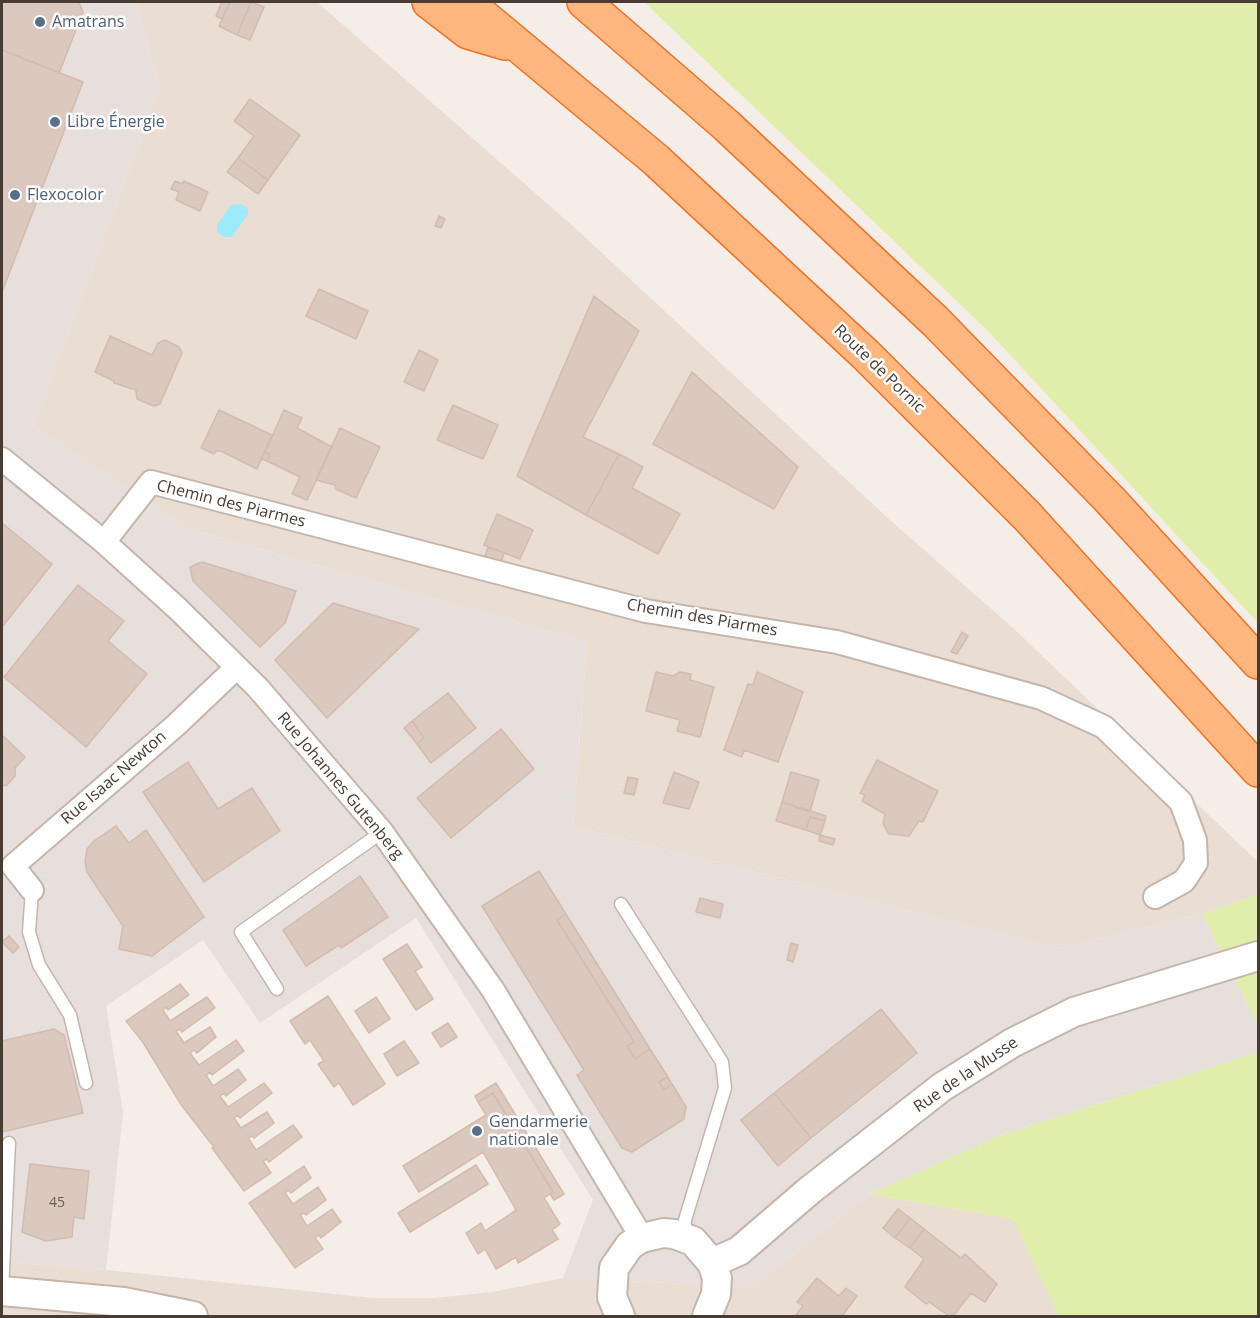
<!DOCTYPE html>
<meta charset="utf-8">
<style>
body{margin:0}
#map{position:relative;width:1260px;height:1318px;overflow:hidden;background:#f5ede7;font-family:"Open Sans",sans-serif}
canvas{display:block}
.frame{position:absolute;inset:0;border:3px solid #493c35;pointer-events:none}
</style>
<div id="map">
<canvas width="1260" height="1318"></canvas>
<div class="frame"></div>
</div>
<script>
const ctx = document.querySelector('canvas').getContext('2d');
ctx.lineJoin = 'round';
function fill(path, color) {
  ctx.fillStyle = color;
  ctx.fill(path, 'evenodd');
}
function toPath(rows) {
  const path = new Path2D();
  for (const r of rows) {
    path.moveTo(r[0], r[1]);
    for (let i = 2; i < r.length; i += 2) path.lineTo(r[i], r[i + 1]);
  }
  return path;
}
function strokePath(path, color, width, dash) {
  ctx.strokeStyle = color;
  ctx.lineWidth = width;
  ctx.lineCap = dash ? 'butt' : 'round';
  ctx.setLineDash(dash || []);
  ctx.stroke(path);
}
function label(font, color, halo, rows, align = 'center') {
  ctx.font = font + ' "Open Sans",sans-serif';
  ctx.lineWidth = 5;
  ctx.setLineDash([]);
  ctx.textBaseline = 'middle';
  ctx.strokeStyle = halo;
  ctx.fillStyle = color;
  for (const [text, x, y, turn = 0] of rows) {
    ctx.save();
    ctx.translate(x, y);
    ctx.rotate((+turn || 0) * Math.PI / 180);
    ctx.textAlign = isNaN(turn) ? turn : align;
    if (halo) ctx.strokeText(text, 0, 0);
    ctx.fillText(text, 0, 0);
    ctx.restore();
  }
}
const residential = toPath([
 [136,2,317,2,574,227,891,521,1013,628,1258,862,1258,894,1202,914,1060,948,573,826,587,642,189,529,33,426,160,88],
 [870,1194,1014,1219,1059,1316,2,1316,2,1262,106,1270,372,1298,435,1298,492,1292,563,1278,752,1287]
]);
const industrial = toPath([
 [2,2,136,2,160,88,33,426,189,529,587,642,573,826,1060,948,1202,914,1258,1024,1258,1052,999,1136,870,1194,752,1287,563,1278,593,1200,416,918,260,1023,203,940,106,1006,123,1112,106,1270,2,1262]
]);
const green = toPath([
 [644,2,1258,2,1258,623,988,331],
 [1258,894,1258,1024,1202,914],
 [1258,1052,1258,1316,1059,1316,1013,1219,870,1194,999,1136]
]);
const water = toPath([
 [240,204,248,208,248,214,232,237,224,237,217,232,217,225,231,205]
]);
const building = toPath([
 [2,2,79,2,83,12,59,73,2,50,2,2],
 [222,2,230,2,222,19,216,16,222,2],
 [230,2,251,2,237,35,219,26,230,2],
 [251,2,264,7,250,40,237,35,251,2],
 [2,50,83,82,2,292,2,50],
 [250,99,300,135,268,180,238,158,254,136,234,121,250,99],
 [238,158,268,180,258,194,227,172,238,158],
 [175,181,182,184,184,181,208,192,200,211,176,200,179,192,171,189,175,181],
 [439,216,445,219,441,228,435,226,439,216],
 [319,289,368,311,356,339,306,316,319,289],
 [594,296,639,331,583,437,619,454,586,515,517,476,594,296],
 [110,336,152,355,158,343,165,340,179,347,182,353,160,404,154,406,137,399,136,390,114,383,114,381,95,372,110,336],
 [419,350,438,360,424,391,404,382,419,350],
 [692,372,798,467,774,509,653,444,692,372],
 [453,405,498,425,483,459,437,440,453,405],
 [219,410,272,435,257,469,221,451,216,451,214,454,201,448,219,410],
 [284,410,302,418,297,428,332,447,307,500,292,494,300,477,267,461,270,454,265,452,284,410],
 [340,428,380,447,356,498,336,489,335,485,316,480,340,428],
 [265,452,270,454,267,461,261,459,265,452],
 [619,454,643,467,632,488,680,514,658,554,586,515,619,454],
 [497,514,533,530,520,559,484,545,497,514],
 [2,523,52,564,2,627,2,523],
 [488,547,504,553,501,563,485,556,488,547],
 [202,562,296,591,285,623,260,647,193,581,190,567,202,562],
 [78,585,124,621,108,641,147,674,86,747,4,677,78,585],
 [333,603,419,629,327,718,275,660,333,603],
 [962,632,968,636,957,654,951,652,962,632],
 [656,672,673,676,680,672,691,674,690,680,714,687,700,737,677,731,680,720,646,711,656,672],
 [757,672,803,692,778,762,744,750,742,757,724,750,748,684,753,685,757,672],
 [448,693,476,728,431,763,417,744,424,738,412,721,448,693],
 [412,721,424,738,417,744,404,728,412,721],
 [501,729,534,769,451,838,417,798,501,729],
 [2,735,25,757,15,768,15,776,7,785,2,786,2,735],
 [877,760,938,791,923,822,919,821,909,836,889,834,883,824,885,814,862,801,865,795,860,793,877,760],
 [188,762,218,809,252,788,280,831,204,882,143,792,188,762],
 [674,772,699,782,689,809,663,803,674,772],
 [791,772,819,780,810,812,782,802,791,772],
 [628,777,638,779,634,795,624,793,628,777],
 [782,802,826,816,825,821,810,817,806,830,776,821,782,802],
 [810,817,825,821,820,835,806,830,810,817],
 [116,826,129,843,146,830,204,917,152,956,119,949,123,926,87,872,85,861,87,849,94,841,116,826],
 [820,835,835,839,833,845,819,841,820,835],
 [539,871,566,914,557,920,634,1042,627,1046,635,1059,650,1049,668,1077,659,1082,664,1090,672,1084,686,1107,684,1119,632,1152,622,1148,577,1075,584,1070,482,906,539,871],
 [360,876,388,917,341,948,339,945,306,966,283,930,360,876],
 [700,898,723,904,720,918,696,912,700,898],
 [566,914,650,1049,635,1059,627,1046,634,1042,557,920,566,914],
 [9,936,19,947,13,953,2,942,9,936],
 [791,943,798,945,793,962,787,960,791,943],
 [407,944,422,967,415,971,433,999,416,1010,383,959,407,944],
 [180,984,189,995,168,1010,166,1007,163,1010,170,1021,207,997,215,1008,182,1032,180,1029,176,1031,184,1043,210,1027,216,1037,197,1053,194,1050,190,1053,199,1065,236,1040,244,1051,212,1075,210,1072,206,1075,213,1086,238,1069,246,1080,226,1096,224,1093,220,1096,228,1107,264,1083,272,1093,240,1118,238,1115,234,1118,241,1128,267,1112,274,1123,254,1138,252,1136,248,1138,256,1150,293,1125,302,1137,269,1162,267,1159,263,1161,271,1173,244,1191,212,1148,214,1147,182,1106,142,1041,126,1021,180,984],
 [328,996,385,1084,353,1105,339,1083,334,1087,318,1064,324,1061,310,1040,305,1044,290,1021,328,996],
 [376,997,390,1019,369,1033,355,1011,376,997],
 [881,1009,917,1053,811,1138,774,1093,881,1009],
 [448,1023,457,1037,441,1047,432,1033,448,1023],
 [54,1029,64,1035,83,1113,2,1132,2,1041,54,1029],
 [404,1041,419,1063,397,1076,384,1054,404,1041],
 [668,1077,672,1084,664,1090,659,1082,668,1077],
 [496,1083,564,1194,554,1200,550,1194,553,1192,493,1093,478,1102,475,1096,496,1083],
 [493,1093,553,1192,544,1198,560,1224,552,1230,558,1239,518,1263,516,1257,496,1269,485,1249,478,1254,466,1233,481,1223,485,1231,516,1210,483,1152,419,1192,403,1166,486,1115,478,1102,493,1093],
 [774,1093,811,1138,778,1166,741,1120,774,1093],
 [30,1164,89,1171,84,1219,74,1217,72,1237,46,1241,22,1232,30,1164],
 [476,1165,488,1184,410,1232,398,1213,476,1165],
 [304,1166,311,1178,291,1193,288,1190,285,1193,293,1204,318,1187,326,1200,306,1215,304,1213,300,1215,307,1226,332,1209,341,1222,321,1238,319,1235,315,1238,323,1249,295,1268,249,1203,304,1166],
 [898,1209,910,1218,895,1238,883,1228,898,1209],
 [910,1218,924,1229,910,1248,895,1238,910,1218],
 [924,1229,961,1258,965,1254,997,1284,985,1302,971,1293,953,1316,949,1316,929,1302,926,1304,905,1287,924,1259,910,1248,924,1229],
 [817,1278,839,1296,846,1288,857,1296,842,1316,795,1316,803,1306,797,1302,817,1278]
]);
const service = toPath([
 [32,890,29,932,39,965,70,1015,86,1083],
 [621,904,722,1062,725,1088,685,1220,684,1237],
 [277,989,241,932,382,832],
 [2,1291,9,1143]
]);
const minor = toPath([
 [2,459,104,542,178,609,258,688,382,832,493,990,642,1238],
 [104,542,151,482,646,611,837,642,1041,698,1104,727,1181,802,1195,840,1196,863,1184,881,1155,897],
 [32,890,13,866,175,726,236,668]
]);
const tertiary = toPath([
 [712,1263,739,1251,810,1190,942,1087,1012,1043,1074,1012,1258,956],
 [2,1291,124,1302,193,1316],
 [620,1316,612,1297,614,1268,630,1245,642,1238,663,1233,674,1234,693,1241,712,1263,717,1278,716,1294,707,1316]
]);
const trunk = toPath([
 [429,2,468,32,505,43],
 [466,2,656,160,866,355,1027,516,1258,770],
 [584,2,727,126,935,321,1110,500,1258,662]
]);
const markers = [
 [40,22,6,"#5c6f8a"],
 [55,122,6,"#5c6f8a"],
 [15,195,6,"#5c6f8a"],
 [477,1131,6,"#5c6f8a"]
];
const numberNames = [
 ["45",57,1203]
];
const serviceNames = [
 ["Amatrans",52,22],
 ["Libre Énergie",67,122],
 ["Flexocolor",27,195],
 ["Gendarmerie",489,1122],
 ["nationale",489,1140]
];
const streetNames = [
 ["Route de Pornic",879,369,44],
 ["Chemin des Piarmes",231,504,14],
 ["Chemin des Piarmes",702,618,10],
 ["Rue Isaac Newton",114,778,-41],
 ["Rue Johannes Gutenberg",340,786,50],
 ["Rue de la Musse",966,1075,-34]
];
fill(residential, '#eaddd4');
fill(industrial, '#e7dfdc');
fill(green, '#e1eeab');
fill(water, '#9deaf8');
fill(building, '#dbc8be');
strokePath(building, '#d4bbad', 1.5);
strokePath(service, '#c5b5ab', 15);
strokePath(minor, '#c5b5ab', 26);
strokePath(tertiary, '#c5b5ab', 32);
strokePath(trunk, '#ee7228', 36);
strokePath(service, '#fff', 12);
strokePath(minor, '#fff', 22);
strokePath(tertiary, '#fff', 28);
strokePath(trunk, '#ffb67f', 33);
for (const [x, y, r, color] of markers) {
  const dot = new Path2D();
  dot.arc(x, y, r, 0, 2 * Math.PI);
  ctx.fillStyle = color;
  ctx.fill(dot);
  strokePath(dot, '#fff', 2);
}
label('14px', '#6e5f57', null, numberNames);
label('16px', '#4e5e75', '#fff', serviceNames, 'left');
label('16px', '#493c35', '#fff', streetNames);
</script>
